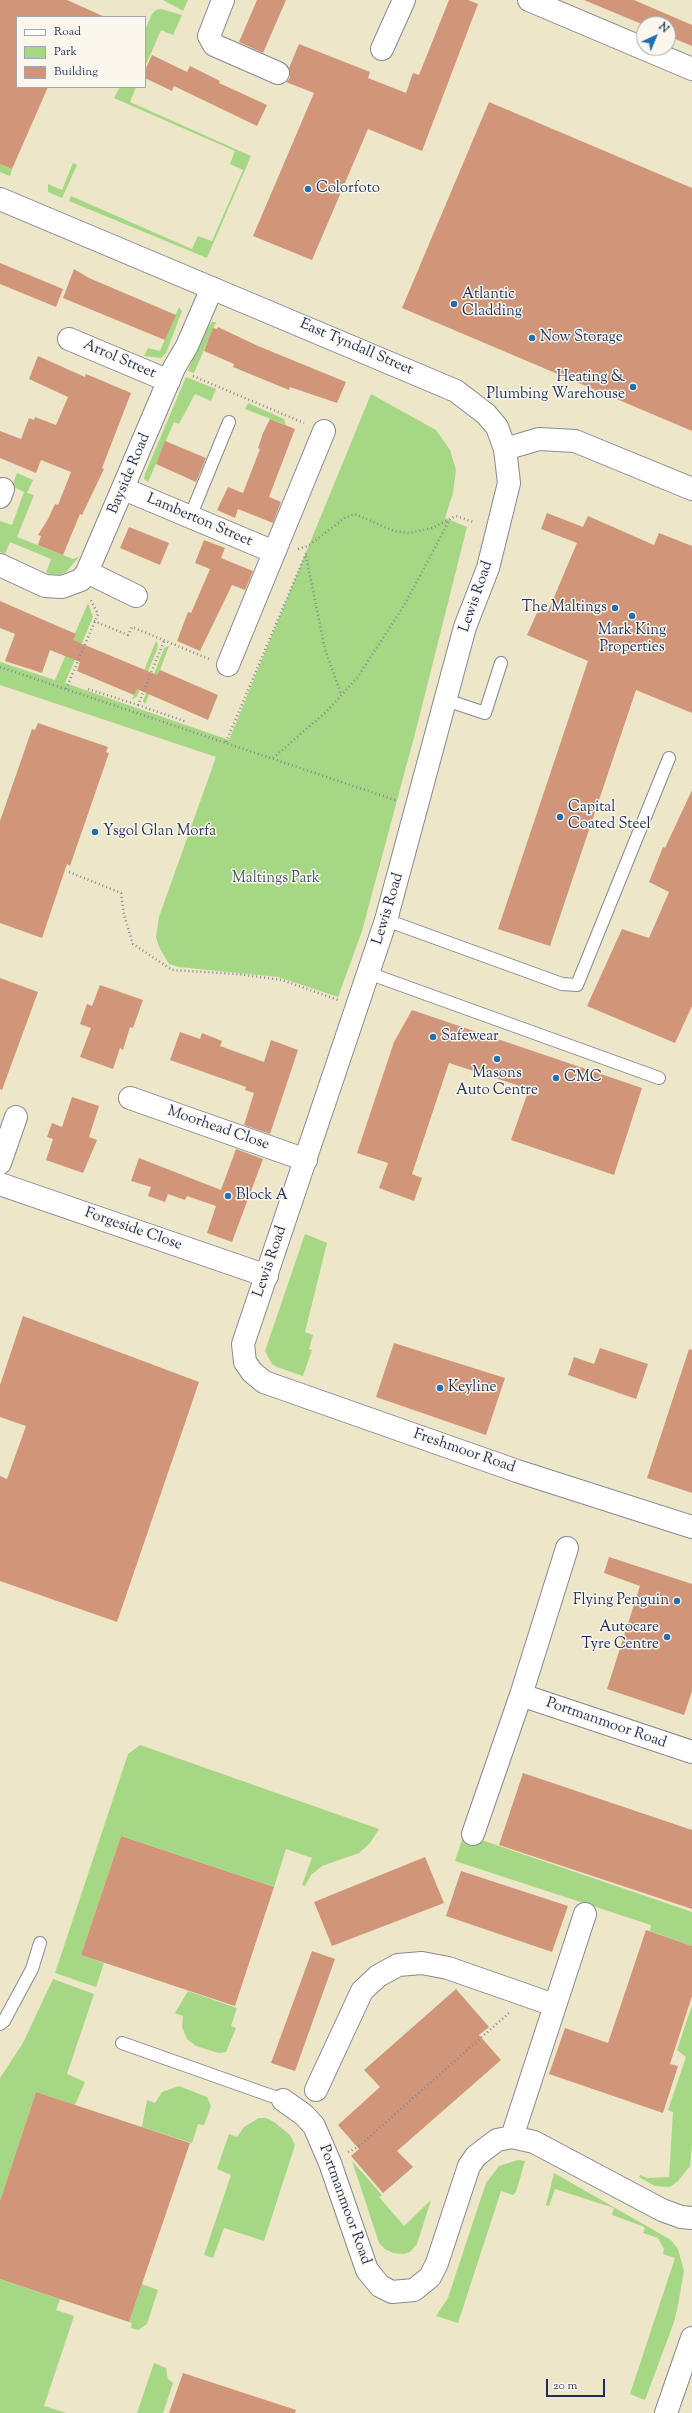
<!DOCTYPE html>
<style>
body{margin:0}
#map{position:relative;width:692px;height:2413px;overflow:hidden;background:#ede6c9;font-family:"Sorts Mill Goudy",serif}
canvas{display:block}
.legend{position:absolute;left:16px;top:16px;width:130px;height:72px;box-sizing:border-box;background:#fbf7ec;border:1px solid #a1a7b3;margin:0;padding:5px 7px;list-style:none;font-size:12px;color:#1b2f5e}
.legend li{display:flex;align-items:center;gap:8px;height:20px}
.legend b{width:20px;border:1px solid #a1a7b3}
.north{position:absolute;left:636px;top:16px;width:40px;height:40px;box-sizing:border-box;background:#fbf7ec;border:1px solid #a1a7b3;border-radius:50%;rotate:44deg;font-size:11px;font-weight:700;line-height:16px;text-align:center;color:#1b2f5e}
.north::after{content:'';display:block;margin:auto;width:14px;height:18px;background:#1f6fb2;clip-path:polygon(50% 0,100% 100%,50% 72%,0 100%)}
.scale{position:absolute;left:546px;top:2379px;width:59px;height:18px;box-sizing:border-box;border:2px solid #1b2f5e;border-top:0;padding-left:5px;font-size:12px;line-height:14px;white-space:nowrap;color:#1b2f5e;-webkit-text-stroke:3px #fbf7ec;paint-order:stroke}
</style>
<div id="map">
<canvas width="692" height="2413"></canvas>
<ul class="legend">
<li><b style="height:5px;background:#fff"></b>Road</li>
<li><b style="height:11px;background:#a6d785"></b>Park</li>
<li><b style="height:11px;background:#d19679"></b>Building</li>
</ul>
<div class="north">N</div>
<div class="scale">20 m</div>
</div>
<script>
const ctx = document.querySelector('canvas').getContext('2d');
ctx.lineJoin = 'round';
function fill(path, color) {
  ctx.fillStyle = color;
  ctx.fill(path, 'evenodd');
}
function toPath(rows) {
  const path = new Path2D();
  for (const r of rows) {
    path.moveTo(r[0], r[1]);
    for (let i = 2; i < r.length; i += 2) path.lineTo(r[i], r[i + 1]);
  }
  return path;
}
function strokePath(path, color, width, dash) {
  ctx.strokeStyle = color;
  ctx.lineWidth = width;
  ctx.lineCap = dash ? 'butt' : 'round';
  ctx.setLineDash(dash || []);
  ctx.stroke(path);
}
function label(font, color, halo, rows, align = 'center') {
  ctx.font = font + ' "Sorts Mill Goudy",serif';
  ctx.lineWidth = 3;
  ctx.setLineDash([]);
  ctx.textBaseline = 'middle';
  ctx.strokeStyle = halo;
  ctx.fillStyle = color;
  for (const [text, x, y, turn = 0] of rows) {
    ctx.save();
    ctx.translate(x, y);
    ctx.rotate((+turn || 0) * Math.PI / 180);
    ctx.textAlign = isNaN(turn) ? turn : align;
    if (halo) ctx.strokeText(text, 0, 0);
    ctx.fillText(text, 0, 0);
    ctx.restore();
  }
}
const green = toPath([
 [163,0,188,0,183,11],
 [161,9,182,15,173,35,161,30,145,67,145,30,152,14,156,10],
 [120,87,136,87,130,102,251,156,207,258,69,201,71,196,192,249,198,236,212,241,243,170,230,164,235,151,114,98],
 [73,163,77,165,62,198,48,192,48,184,62,190],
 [0,164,12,169,10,176,0,172],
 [179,307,182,311,166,353,161,358,144,356,148,348,160,351],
 [212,322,216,322,194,373,188,371,203,333],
 [186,377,216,389,211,401,195,394,179,424,174,422,148,482,144,479,145,474],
 [371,394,436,430,450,450,456,470,453,493,445,518,467,527,417,726,362,931,338,997,278,977,179,967,169,964,159,947,156,937,159,917,216,757,0,685,0,662,55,680,88,603,93,617,65,683,229,740],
 [248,403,284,419,286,425,245,409],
 [17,473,33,480,27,493,34,495,17,537,73,559,79,557,66,572,58,575,46,573,51,559,10,542,5,554,0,552,0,521,12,525,24,492,12,486],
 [156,641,158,644,157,650,137,696,132,700],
 [169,646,160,670,145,704,143,701,163,651,165,647],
 [305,1234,327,1243,305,1332,313,1335,309,1349,312,1350,303,1376,277,1367,272,1364,265,1351],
 [140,1745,379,1829,370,1843,359,1853,322,1866,311,1875,305,1886,302,1885,312,1858,286,1849,274,1887,121,1836,81,1955,104,1963,96,1987,55,1973,128,1754],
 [464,1834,692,1912,692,1946,650,1931,651,1925,455,1861],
 [53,1979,94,1994,67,2074,85,2082,75,2105,36,2092,0,2201,0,2078,23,2043],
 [188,1991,237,2008,231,2026,236,2028,226,2052,219,2053,196,2046,187,2039,182,2027,183,2016,175,2013],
 [692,2005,692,2144,690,2166,678,2181,670,2187,655,2186,639,2177,640,2175,647,2178,669,2177,673,2112,668,2110,686,2057,677,2050],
 [179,2086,207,2097,211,2106,204,2125,198,2124,192,2143,142,2127,147,2100,155,2103,162,2092],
 [259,2118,266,2118,274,2122,290,2135,295,2145,264,2241,224,2228,213,2258,204,2255,231,2175,217,2169,229,2134,237,2137,244,2127],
 [518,2160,525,2161,516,2192,513,2195,501,2191,458,2323,436,2316,448,2298,486,2183,499,2166],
 [352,2161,382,2195,379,2197,404,2226,431,2200,417,2244,410,2252,403,2254,393,2253,385,2249,379,2243],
 [554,2173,671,2240,678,2249,684,2271,678,2305,674,2322,645,2400,630,2394,675,2258,663,2254,664,2249,658,2238,643,2233,645,2228,642,2226,612,2215,614,2208,555,2189,549,2206,546,2205],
 [0,2279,60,2299,56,2310,74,2316,44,2406,67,2413,0,2413],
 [142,2284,158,2290,147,2324,138,2330,131,2328,132,2323,129,2322],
 [154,2363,166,2368,168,2379,173,2383,163,2413,137,2413]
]);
const building = toPath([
 [0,0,67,0,105,17,17,17,17,87,48,87,12,169,0,164],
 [257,0,286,0,263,53,239,42],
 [449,0,468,0,478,4,422,151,368,129,312,260,253,236,314,93,286,82,290,78,289,68,299,44,370,72,368,78,406,93,413,73,419,75],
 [584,0,634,0,692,25,692,46,668,36,668,24,644,25],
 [152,55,187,72,190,66,220,81,219,83,267,105,257,126,174,86,172,91,145,78,145,70],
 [489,102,692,188,692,431,402,308],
 [0,263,63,289,56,307,0,284],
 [74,269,89,278,176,315,165,340,63,298],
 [218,327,258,346,346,382,337,403,290,387,289,390,233,367,234,364,204,351,213,328,217,329],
 [38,356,85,377,86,374,131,393,102,468,104,469,82,515,80,514,63,555,38,545,41,536,38,535,48,519,55,504,58,505,71,472,41,460,36,473,0,458,0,431,21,439,29,418,34,420,35,417,56,425,68,397,29,379],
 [270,419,295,429,269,497,281,502,273,523,238,509,235,518,217,510,228,487,243,493,260,449,258,448,263,433],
 [165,441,206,458,196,482,156,464],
 [547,513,583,527,588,516,654,545,659,533,692,546,692,713,636,690,550,946,498,929,588,661,527,635,540,606,549,609,577,543,541,529],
 [129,527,169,543,160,565,120,548],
 [204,540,225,548,221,558,253,571,245,590,232,585,200,651,177,641,188,612,191,613,210,569,195,563],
 [0,601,76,634,73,640,157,675,160,670,218,695,208,720,137,689,134,695,77,671,80,662,50,650,42,673,5,661,15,634,0,628],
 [38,723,108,747,106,752,109,753,70,866,67,864,42,938,0,923,0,821,32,729,35,730],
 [692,790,692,1006,675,1043,587,1006,622,929,649,938,669,892,649,882,663,847,665,848],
 [0,978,38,992,2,1090,0,1089],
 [100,985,143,1000,133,1028,130,1027,123,1050,120,1048,113,1069,80,1057,91,1028,80,1024,87,1004,92,1006],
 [412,1010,642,1088,614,1175,511,1140,529,1089,449,1063,412,1174,422,1178,414,1201,379,1188,388,1163,357,1153,394,1042],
 [180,1032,200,1039,202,1033,222,1041,220,1046,264,1062,271,1040,298,1050,270,1134,244,1125,254,1093,245,1090,246,1087,170,1060],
 [72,1097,99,1106,89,1137,97,1140,83,1173,46,1160,53,1139,47,1137,52,1123,62,1127],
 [236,1149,263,1159,232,1242,207,1233,216,1206,187,1196,185,1200,168,1194,165,1202,148,1196,151,1187,131,1181,139,1158,221,1190],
 [23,1316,199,1382,117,1622,0,1581,0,1476,7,1479,26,1426,0,1417,0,1385],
 [394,1343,505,1378,486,1435,376,1397],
 [600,1348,648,1364,636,1399,568,1375,574,1357,594,1364],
 [689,1349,692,1350,692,1493,647,1478],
 [609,1557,692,1584,692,1691,684,1715,607,1689,640,1586,604,1573],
 [523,1773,692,1830,692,1909,499,1845],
 [121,1836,274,1887,235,2006,81,1955],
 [425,1857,444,1903,332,1946,314,1902],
 [461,1871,568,1906,552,1952,446,1916],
 [646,1930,692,1946,692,1996,670,2064,678,2066,663,2113,549,2074,565,2028,608,2043],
 [312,1951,335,1959,295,2071,271,2063],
 [456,1989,489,2027,479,2035,501,2060,397,2151,413,2167,383,2193,351,2156,359,2149,338,2125,380,2087,364,2070],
 [36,2092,190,2143,129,2322,0,2279,0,2201],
 [183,2373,296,2410,295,2413,169,2413]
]);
const path = toPath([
 [193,376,304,423],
 [298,549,308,546,346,517,355,514,394,531,409,533,432,528,456,516,473,522],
 [306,556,325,649,341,694],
 [94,621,128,635,132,627,209,659],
 [0,667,398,801],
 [66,689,98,614,90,599],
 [88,689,138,705,164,641],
 [138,705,187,722],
 [226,742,307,551],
 [273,758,326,712,357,678,405,604,450,519],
 [69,872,121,893,124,915,133,944,172,970,238,974,282,980,338,1000],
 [348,2152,358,2147,510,2012]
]);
const service = toPath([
 [190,517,229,422],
 [446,700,485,713,501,663],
 [386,920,562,984,577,985,669,758],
 [368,973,659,1078],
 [0,2024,4,2021,32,1969,40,1943],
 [122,2043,283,2100]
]);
const minor = toPath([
 [223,0,209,36,214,45,278,73],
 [382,49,404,0],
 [69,339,169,381],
 [505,449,509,483,488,568,465,627,386,920,243,1344,245,1362,252,1372,264,1382,517,1471,692,1527],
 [124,489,274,552],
 [0,497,3,489],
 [0,565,45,586,62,587,81,580,87,572,174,368,187,346,212,288],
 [87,572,136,596],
 [228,665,324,431],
 [130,1098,306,1160],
 [0,1163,16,1117],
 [0,1184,267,1276],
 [521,1695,692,1752],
 [473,1834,521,1695,567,1548],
 [316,2090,362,1991,378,1976,398,1965,422,1963,448,1968,554,2005],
 [283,2100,304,2115,314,2126,330,2163,367,2270,380,2286,392,2292,414,2290,430,2277,437,2263,469,2166,476,2156,497,2140,512,2137,534,2142,662,2210,681,2217,692,2218],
 [512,2137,585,1914],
 [666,2413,692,2338]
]);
const tertiary = toPath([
 [529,0,692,69],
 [0,199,456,391,486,414,497,427,505,449,539,439,575,441,692,489]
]);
const markers = [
 [308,189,4,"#1f6fb2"],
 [454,304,4,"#1f6fb2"],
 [532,338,4,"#1f6fb2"],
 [633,387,4,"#1f6fb2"],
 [615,608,4,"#1f6fb2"],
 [632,616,4,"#1f6fb2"],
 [560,817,4,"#1f6fb2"],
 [95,832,4,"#1f6fb2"],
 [433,1037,4,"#1f6fb2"],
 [497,1059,4,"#1f6fb2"],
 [556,1078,4,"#1f6fb2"],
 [228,1196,4,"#1f6fb2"],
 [440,1388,4,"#1f6fb2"],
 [677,1601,4,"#1f6fb2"],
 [667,1637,4,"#1f6fb2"]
];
const poiNames = [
 ["Colorfoto",316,189],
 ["Atlantic",462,295],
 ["Cladding",462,312],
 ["Now Storage",540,338],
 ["Heating &",625,378,"right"],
 ["Plumbing Warehouse",625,395,"right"],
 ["The Maltings",607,608,"right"],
 ["Mark King",632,631,"center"],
 ["Properties",632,648,"center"],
 ["Capital",568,808],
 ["Coated Steel",568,825],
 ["Ysgol Glan Morfa",103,832],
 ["Safewear",441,1037],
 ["Masons",497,1074,"center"],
 ["Auto Centre",497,1091,"center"],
 ["CMC",564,1078],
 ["Block A",236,1196],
 ["Keyline",448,1388],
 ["Flying Penguin",669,1601,"right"],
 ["Autocare",659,1628,"right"],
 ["Tyre Centre",659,1645,"right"]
];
const streetNames = [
 ["East Tyndall Street",356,348,23],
 ["Arrol Street",119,360,23],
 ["Bayside Road",130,474,-67],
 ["Lamberton Street",199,521,23],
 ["Lewis Road",477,597,-71],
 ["Lewis Road",389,909,-73],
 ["Moorhead Close",218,1129,19],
 ["Forgeside Close",133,1230,19],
 ["Lewis Road",271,1262,-71],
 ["Freshmoor Road",464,1452,19],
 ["Portmanmoor Road",606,1724,19],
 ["Portmanmoor Road",344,2205,70]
];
const parkNames = [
 ["Maltings Park",276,879]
];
fill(green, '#a6d785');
fill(building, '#d19679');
strokePath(service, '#848a94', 14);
strokePath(minor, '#848a94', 24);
strokePath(tertiary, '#848a94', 24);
strokePath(path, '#848a94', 2.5, [1, 3]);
strokePath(service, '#fff', 12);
strokePath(minor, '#fff', 22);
strokePath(tertiary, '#fff', 22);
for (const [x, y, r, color] of markers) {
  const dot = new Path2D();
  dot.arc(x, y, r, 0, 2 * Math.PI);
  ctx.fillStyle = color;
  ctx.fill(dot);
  strokePath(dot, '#fbf7ec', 1.5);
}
label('15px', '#1b2f5e', '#fbf7ec', poiNames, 'left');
label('15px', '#1b2f5e', '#fbf7ec', streetNames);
label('15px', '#3e5968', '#fbf7ec', parkNames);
</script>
